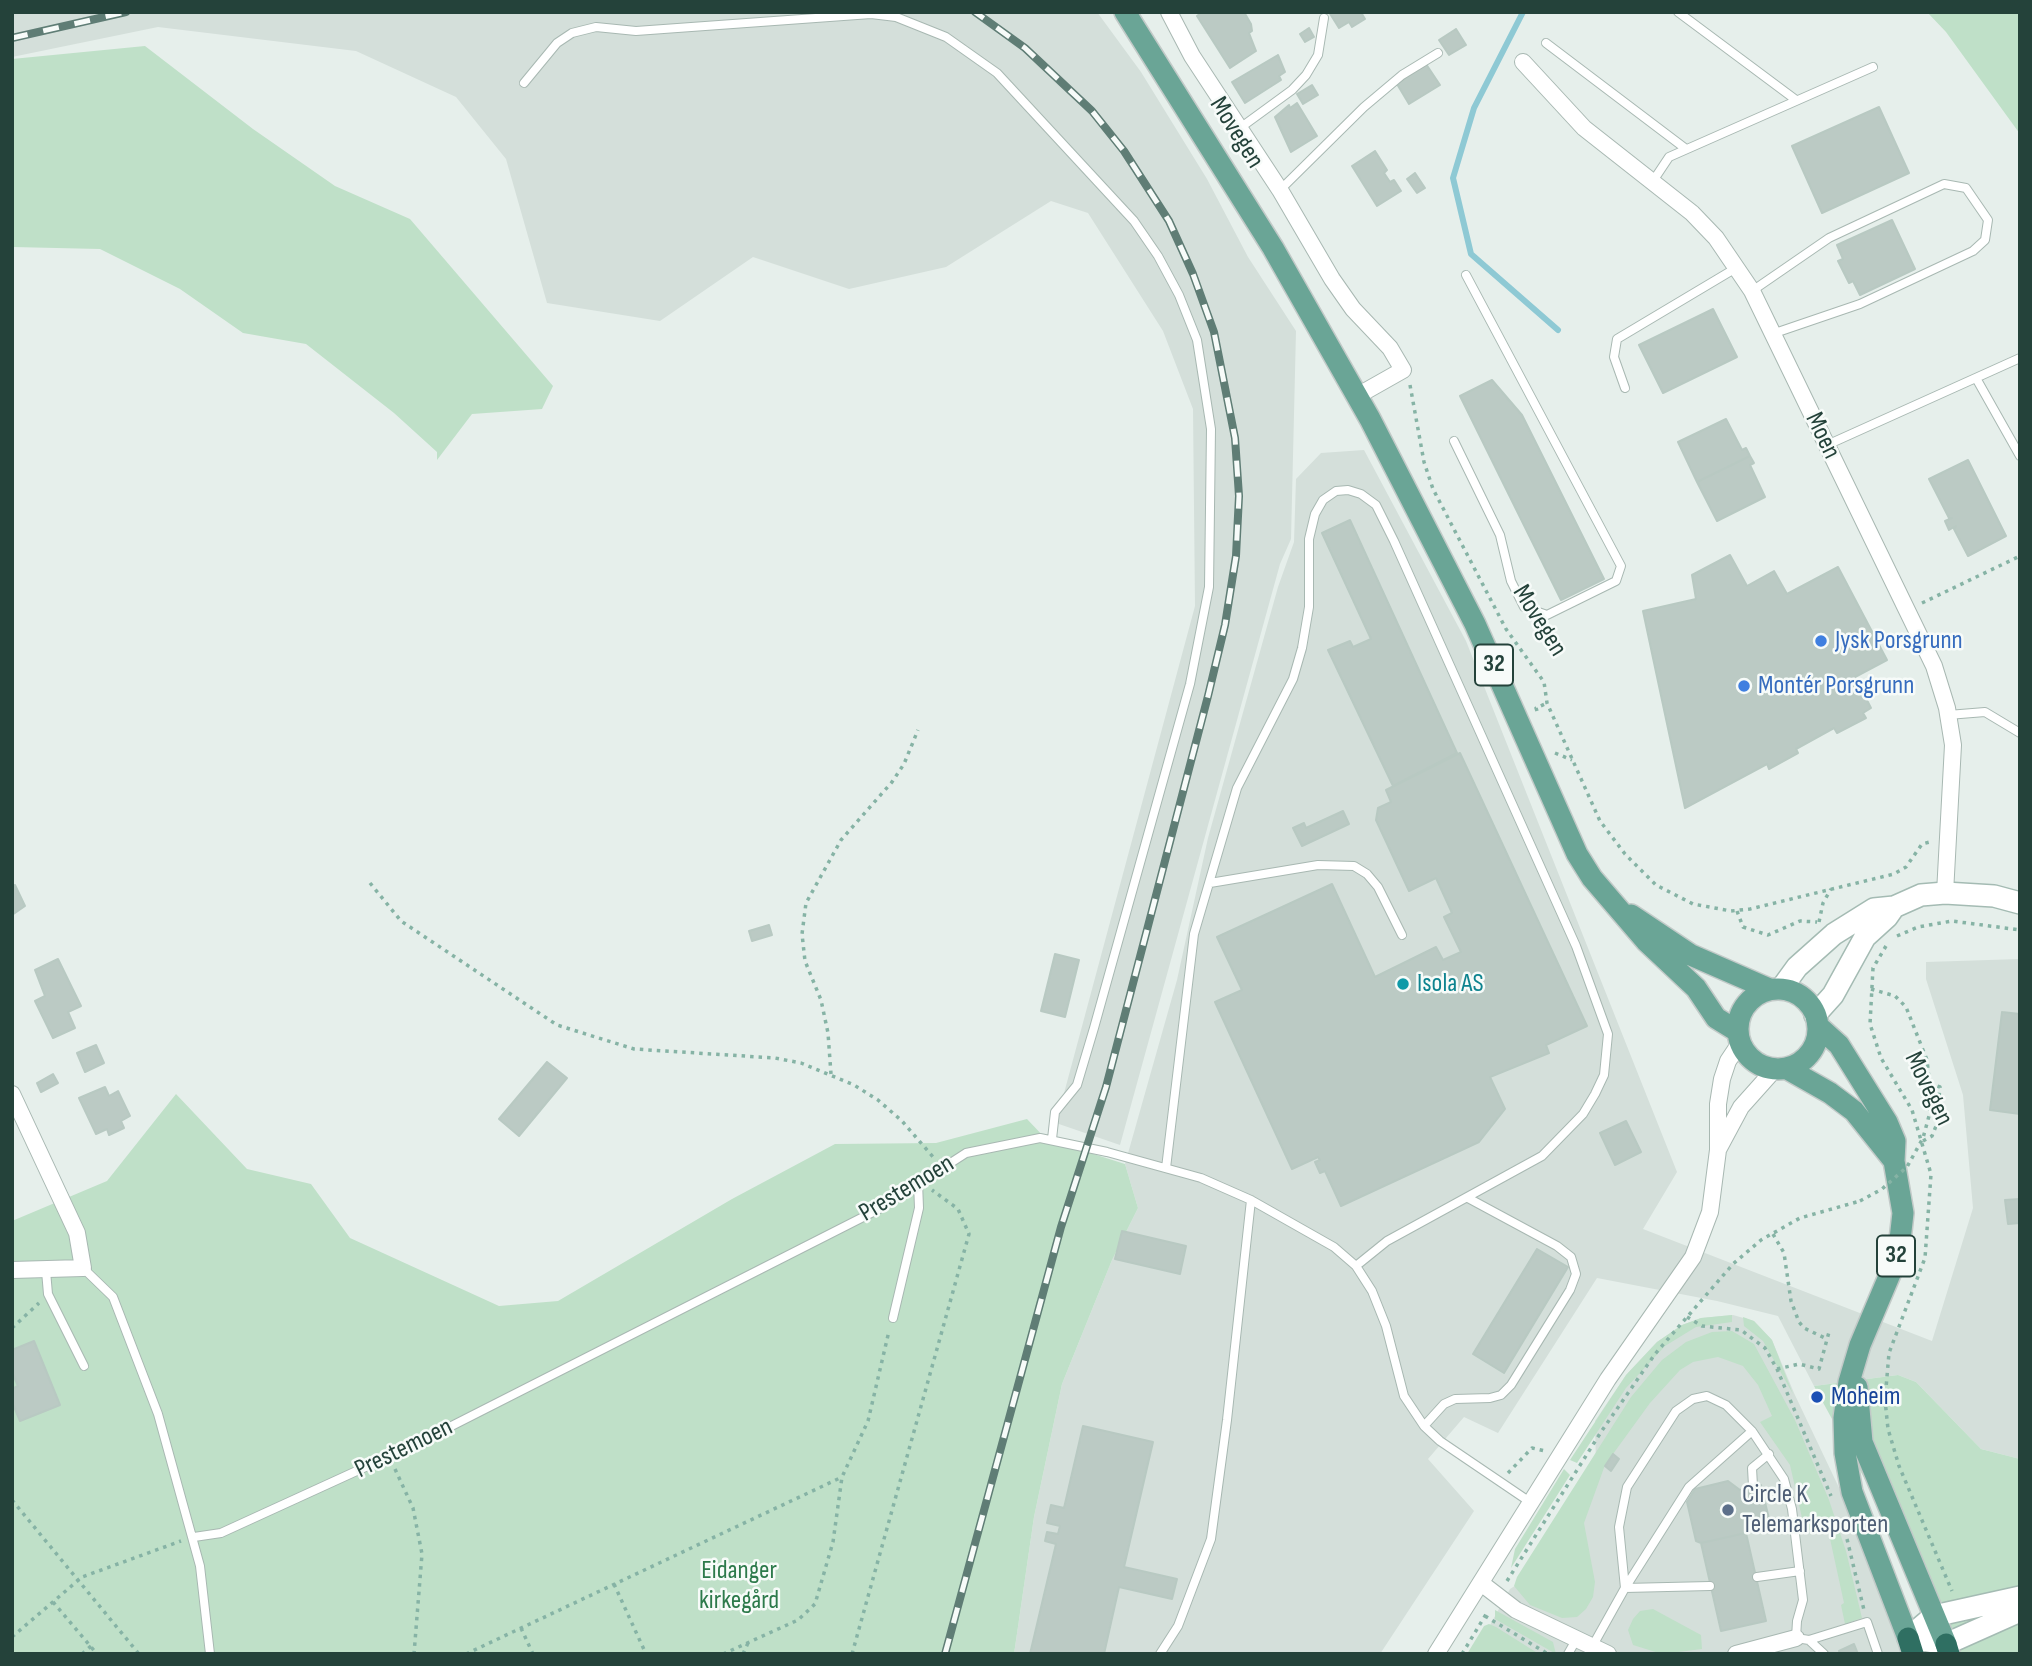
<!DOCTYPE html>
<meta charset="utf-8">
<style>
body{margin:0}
#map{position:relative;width:2032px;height:1666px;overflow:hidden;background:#e6efeb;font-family:"Sofia Sans Condensed",sans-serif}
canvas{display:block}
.frame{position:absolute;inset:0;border:14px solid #24423a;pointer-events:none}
</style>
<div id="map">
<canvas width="2032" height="1666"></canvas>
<div class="frame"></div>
</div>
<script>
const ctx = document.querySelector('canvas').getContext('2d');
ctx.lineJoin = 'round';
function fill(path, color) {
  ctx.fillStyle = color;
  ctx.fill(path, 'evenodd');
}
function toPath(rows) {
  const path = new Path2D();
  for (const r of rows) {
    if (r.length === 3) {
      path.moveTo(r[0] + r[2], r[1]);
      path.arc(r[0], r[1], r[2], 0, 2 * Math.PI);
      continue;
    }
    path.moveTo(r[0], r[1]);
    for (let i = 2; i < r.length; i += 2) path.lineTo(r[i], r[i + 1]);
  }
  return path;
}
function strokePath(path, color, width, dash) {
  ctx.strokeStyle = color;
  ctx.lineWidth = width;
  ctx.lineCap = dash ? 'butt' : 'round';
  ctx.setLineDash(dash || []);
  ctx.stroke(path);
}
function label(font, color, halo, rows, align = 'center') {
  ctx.font = font + ' "Sofia Sans Condensed",sans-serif';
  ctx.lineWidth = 5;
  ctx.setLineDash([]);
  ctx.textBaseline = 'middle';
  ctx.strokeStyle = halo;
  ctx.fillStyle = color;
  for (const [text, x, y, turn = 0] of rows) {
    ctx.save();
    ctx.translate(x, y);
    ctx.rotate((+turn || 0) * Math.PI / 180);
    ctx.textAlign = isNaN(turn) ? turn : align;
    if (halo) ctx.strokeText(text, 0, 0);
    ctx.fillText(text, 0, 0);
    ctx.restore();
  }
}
const built = toPath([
 [12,12,1097,12,1141,72,1207,179,1248,257,1296,331,1291,539,1280,564,1120,1145,1056,1123,1195,606,1193,409,1163,331,1088,213,1051,201,946,267,849,289,753,257,660,321,547,303,506,159,456,97,356,51,158,27,12,57],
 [1364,450,1466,641,1677,1172,1643,1229,1932,1341,1973,1208,1963,1095,1926,979,1926,962,2020,959,2020,1459,1981,1449,1916,1382,1898,1375,1814,1386,1778,1316,1717,1301,1597,1278,1498,1433,1464,1417,1428,1459,1474,1511,1380,1654,1014,1654,1034,1517,1062,1384,1112,1260,1138,1208,1125,1164,1177,980,1208,838,1278,587,1294,542,1296,479,1321,453],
 [1733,1315,1754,1321,1772,1340,1794,1393,1851,1513,1903,1654,1474,1654,1510,1589,1521,1582,1596,1467,1595,1421,1626,1375,1657,1342,1682,1325,1701,1318]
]);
const green = toPath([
 [1927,12,2020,12,2020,134,1946,32],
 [145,46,253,129,335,186,410,219,553,386,542,409,472,414,437,460,437,452,394,413,306,344,243,333,180,289,100,249,13,247,12,59],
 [176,1094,247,1169,311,1184,350,1238,499,1306,558,1301,732,1199,835,1144,936,1143,1027,1119,1046,1139,1125,1164,1138,1208,1112,1260,1062,1384,1034,1517,1014,1654,12,1654,12,1221,107,1181],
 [1732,1315,1732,1322,1696,1327,1665,1346,1626,1388,1577,1463,1570,1460,1626,1375,1657,1342,1682,1325,1701,1318],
 [1743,1317,1754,1321,1772,1340,1793,1394,1763,1341,1744,1326],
 [1732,1331,1754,1344,1795,1420,1829,1500,1846,1551,1862,1618,1845,1624,1841,1605,1844,1603,1827,1525,1805,1531,1790,1465,1760,1422,1772,1416,1758,1385,1743,1366,1718,1357,1693,1362,1680,1370,1650,1403,1605,1465,1584,1523,1595,1582,1593,1597,1586,1609,1577,1617,1562,1618,1530,1605,1514,1586,1517,1577,1631,1397,1662,1360,1686,1342,1712,1332],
 [1898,1375,1916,1382,1981,1449,2020,1459,2020,1654,1930,1654,1910,1562,1814,1386],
 [1564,1469,1570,1475,1511,1568,1515,1549],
 [1653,1609,1701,1635,1702,1649,1662,1654,1633,1645,1628,1630,1633,1619,1640,1611],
 [1495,1610,1553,1642,1556,1654,1495,1619],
 [1489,1624,1496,1627,1539,1654,1467,1654,1484,1626]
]);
const stream = toPath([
 [1523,12,1474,108,1453,178,1471,254,1558,330]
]);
const building = toPath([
 [1202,12,1244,12,1251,24,1252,31,1249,33,1256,51,1230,68,1197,16,1202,12],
 [1329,12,1364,12,1362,14,1365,19,1352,27,1349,22,1339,28,1329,12],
 [1309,28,1314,37,1305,42,1300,34,1309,28],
 [1456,29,1466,45,1449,55,1439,40,1456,29],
 [1278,55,1285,72,1279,76,1281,80,1245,103,1232,82,1278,55],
 [1426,64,1440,85,1409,104,1397,84,1426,64],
 [1312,85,1318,95,1303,104,1297,94,1312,85],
 [1297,103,1317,136,1291,152,1275,117,1289,105,1290,108,1297,103],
 [1879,107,1909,173,1822,213,1792,146,1879,107],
 [1375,151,1387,170,1384,173,1390,182,1394,180,1401,191,1377,206,1352,166,1375,151],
 [1415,173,1425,188,1417,193,1407,179,1415,173],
 [1892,220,1915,269,1860,295,1853,281,1849,283,1838,261,1843,259,1837,245,1892,220],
 [1713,309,1737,357,1663,393,1639,345,1713,309],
 [1492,380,1522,415,1604,579,1561,600,1460,396,1492,380],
 [1726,419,1742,450,1746,448,1750,456,1697,482,1678,442,1726,419],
 [1750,456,1754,463,1750,465,1765,497,1717,521,1697,482,1750,456],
 [1968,460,2006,536,1968,556,1954,529,1956,526,1949,530,1945,521,1952,518,1949,518,1929,479,1968,460],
 [1350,520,1457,753,1393,786,1328,650,1350,641,1353,647,1371,639,1322,533,1350,520],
 [1730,555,1747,586,1774,571,1787,594,1838,567,1887,660,1855,677,1871,708,1863,713,1866,718,1837,733,1834,728,1796,749,1798,753,1769,769,1767,764,1685,808,1643,611,1696,599,1692,575,1730,555],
 [1460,753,1587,1026,1546,1045,1549,1053,1490,1077,1505,1109,1479,1142,1341,1206,1325,1171,1320,1173,1315,1162,1320,1160,1318,1157,1292,1169,1215,1002,1242,990,1217,937,1332,884,1375,977,1436,947,1443,960,1461,952,1444,917,1452,913,1436,878,1409,891,1376,820,1378,808,1391,802,1386,790,1460,753],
 [1343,811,1349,824,1302,846,1293,828,1304,823,1306,828,1343,811],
 [15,885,25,906,12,915,12,886,15,885],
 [769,925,772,935,752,941,749,931,769,925],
 [1055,954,1079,960,1065,1017,1041,1011,1055,954],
 [58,959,81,1006,68,1012,75,1028,53,1038,35,1001,45,996,35,970,58,959],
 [2002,1012,2020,1014,2020,1114,1990,1110,2002,1012],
 [96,1045,104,1063,85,1072,77,1053,96,1045],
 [547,1062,567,1078,519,1136,499,1119,547,1062],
 [53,1074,58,1083,41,1092,37,1083,53,1074],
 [105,1087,109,1096,118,1091,130,1116,121,1121,124,1128,109,1135,107,1129,96,1134,79,1098,105,1087],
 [1626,1121,1641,1152,1615,1165,1600,1133,1626,1121],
 [2020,1199,2020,1223,2008,1224,2005,1200,2020,1199],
 [1122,1231,1186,1246,1180,1274,1115,1259,1122,1231],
 [1537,1249,1568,1267,1504,1373,1473,1354,1537,1249],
 [34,1341,60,1405,20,1421,12,1402,12,1389,18,1386,12,1372,12,1350,34,1341],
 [1083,1426,1153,1442,1124,1567,1177,1579,1172,1599,1119,1587,1104,1654,1030,1654,1056,1544,1045,1541,1047,1532,1058,1534,1060,1526,1047,1523,1051,1505,1064,1508,1083,1426],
 [1613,1454,1619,1459,1611,1471,1605,1466,1613,1454],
 [1728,1481,1740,1490,1761,1485,1769,1519,1747,1523,1746,1533,1701,1543,1696,1541,1687,1502,1695,1489,1728,1481],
 [1746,1533,1766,1621,1721,1631,1701,1543,1746,1533],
 [1854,1644,1858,1654,1840,1654,1839,1651,1854,1644]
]);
const path = toPath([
 [1410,385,1424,462,1433,489,1506,629,1544,682,1547,703,1600,821,1625,854,1656,885,1693,904,1731,911,1750,909,1894,874,1906,867,1922,844,1930,842],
 [1922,603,2020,556],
 [1537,711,1536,708,1547,703],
 [1555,753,1572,760],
 [370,883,401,921,557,1025,634,1049,775,1058,801,1063,854,1085,878,1100,902,1121,934,1158],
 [1737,911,1743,927,1768,935,1800,921,1817,922],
 [1819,922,1823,903,1831,889],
 [1897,936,1918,927,1952,921,2020,930],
 [1886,946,1873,968,1870,1024,1881,1058,1912,1110,1931,1174,1925,1258,1889,1353,1885,1400,1888,1429,1899,1466,1952,1591],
 [1871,989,1895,996,1906,1007,1927,1060,1932,1105],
 [831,1074,828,1033,821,1000,805,961,802,934,806,903,841,840,892,782,904,764,918,730],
 [1923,1141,1932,1136,1936,1126,1940,1087,1932,1084],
 [1773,1234,1784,1253,1791,1301,1799,1322,1804,1328,1827,1339],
 [1687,1317,1702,1326,1741,1330,1765,1348,1777,1369,1831,1496],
 [12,1328,39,1303],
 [1777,1369,1799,1364,1819,1369,1829,1332],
 [395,1469,413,1508,422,1554,414,1654],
 [1508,1473,1532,1448,1545,1451],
 [12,1500,139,1654],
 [1847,1539,1864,1610],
 [1507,1581,1601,1432,1655,1354,1733,1264,1761,1240,1800,1218,1860,1201],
 [614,1584,646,1654],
 [53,1602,97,1654],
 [1485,1616,1548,1654],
 [521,1628,533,1654],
 [12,1637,82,1577,181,1541],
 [82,1654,91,1646],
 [466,1654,842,1477],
 [723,1654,798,1620,815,1604,833,1542,842,1477,868,1421,889,1331],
 [743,1654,748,1643],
 [852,1654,969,1234,958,1209,932,1190],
 [1462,1654,1488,1611]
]);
const lane = toPath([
 [1678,12,1796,100],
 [1546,43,1686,149],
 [524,83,557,43,572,33,596,27,636,31,871,14,896,17,946,37,997,73,1134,221,1158,256,1179,295,1197,340,1211,429,1209,587,1190,684,1094,1028,1077,1085,1055,1112,1052,1139],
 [1240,128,1292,90,1306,75,1318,55,1324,18],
 [1653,181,1669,157,1873,67],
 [1280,190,1364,107,1402,75,1438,53],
 [1752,291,1829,238,1944,184,1966,188,1988,220,1985,240,1973,251,1860,304,1772,334],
 [1976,378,2020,456],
 [1625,388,1614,357,1617,339,1736,268],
 [1454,441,1500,535,1511,581,1524,607,1547,615,1616,581,1621,566,1466,275],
 [1827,445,2020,358],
 [1948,715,1985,712,2020,733],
 [1210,883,1318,865,1354,866,1367,874,1378,887,1402,935],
 [1166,1168,1194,934,1237,788,1293,679,1302,648,1309,607,1309,539,1315,514,1323,500,1336,491,1348,490,1361,494,1376,505,1394,541,1576,946,1608,1034,1604,1075,1595,1094,1583,1114,1542,1156,1387,1241,1356,1266],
 [83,1268,113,1297,158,1414,200,1566,210,1654],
 [46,1271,48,1294,84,1366],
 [893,1318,919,1208,918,1182],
 [1424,1426,1444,1404,1455,1399,1490,1398,1501,1395,1511,1385,1570,1290,1576,1274,1571,1257,1557,1246,1468,1198],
 [1753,1486,1752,1468,1769,1454],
 [194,1537,221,1533,420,1442,881,1208,966,1153,1040,1138,1107,1152,1201,1178,1251,1200,1334,1247,1356,1266,1372,1291,1386,1326,1404,1396,1424,1426,1440,1441,1530,1502],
 [1757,1577,1800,1571],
 [1710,1586,1625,1588,1689,1487,1752,1431],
 [1809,1640,1867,1622,1878,1654],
 [1592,1647,1625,1588,1619,1527,1627,1487,1676,1411,1693,1399,1707,1396,1726,1405,1752,1431,1784,1479,1792,1509,1803,1600,1797,1621,1796,1638,1809,1640,1824,1654],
 [1160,1654,1178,1626,1211,1539,1227,1420,1251,1200],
 [1568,1654,1576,1640]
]);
const street = toPath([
 [1169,12,1192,56,1280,190,1332,279,1353,309,1390,348,1403,370,1357,396],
 [1523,62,1584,128,1692,213,1716,238,1752,291,1934,666,1947,708,1953,745,1945,893],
 [12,1094,77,1233,83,1268,12,1270],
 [1719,1148,1741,1107,1775,1069],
 [1481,1583,1516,1610,1608,1654],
 [1436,1654,1608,1379,1693,1257,1710,1212,1718,1150,1718,1104,1722,1079,1728,1061,1740,1043],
 [1736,1654,1796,1638]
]);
const secondary = toPath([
 [1781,989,1797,967,1834,934,1874,909,1894,907,1921,895,1945,893,1994,896,2020,903],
 [1815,1015,1833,995,1865,937,1887,917,1894,907],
 [1908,1638,1934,1616,2020,1597],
 [1908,1638,1946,1644,2020,1611]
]);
const primary = toPath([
 [1125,12,1273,248,1370,419,1475,624,1577,854,1592,878,1646,941,1696,988,1716,1018,1737,1031],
 [1631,915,1691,955,1769,989],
 [1778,1029,40],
 [1818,1026,1839,1045,1887,1122,1895,1141,1894,1161,1903,1213,1900,1240,1893,1267,1860,1345,1849,1382,1844,1418,1845,1453,1852,1492,1908,1638],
 [1786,1068,1830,1093,1854,1111,1894,1161],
 [1857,1387,1862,1442,1946,1644]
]);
const highway = toPath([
 [1908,1638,1913,1654],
 [1946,1644,1949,1654]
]);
const rail = toPath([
 [12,38,126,12],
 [945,1654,1061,1227,1106,1087,1208,696,1225,625,1236,556,1239,496,1235,438,1214,332,1193,274,1169,221,1124,151,1092,111,1025,48,975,12]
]);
const pathBridge = toPath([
 [1860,1201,1882,1189,1907,1167,1923,1138,1932,1105]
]);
const markers = [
 [1821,641,7,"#3f7fe0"],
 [1744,686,7,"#3f7fe0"],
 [1403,984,7,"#0f9aa8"],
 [1817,1397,7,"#1a4fb4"],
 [1728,1510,7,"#5c6f8a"]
];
const shields = [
 [1494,665,38],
 [1896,1256,38]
];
const shieldNames = [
 ["32",1494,665],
 ["32",1896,1256]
];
const streetNames = [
 ["Movegen",1236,133,58],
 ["Moen",1822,436,64],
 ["Movegen",1539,621,58],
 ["Movegen",1928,1089,64],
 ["Prestemoen",907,1189,-31],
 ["Prestemoen",404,1449,-26]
];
const shopNames = [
 ["Jysk Porsgrunn",1835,641],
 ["Montér Porsgrunn",1758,686]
];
const cultureNames = [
 ["Isola AS",1417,984]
];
const transitNames = [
 ["Moheim",1831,1397]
];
const serviceNames = [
 ["Circle K",1742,1495],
 ["Telemarksporten",1742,1525]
];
const parkNames = [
 ["Eidanger",739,1571],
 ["kirkegård",739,1601]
];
fill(built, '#d4dfda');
fill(green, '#bfe0c8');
strokePath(stream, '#8ec9d4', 6);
fill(building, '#bbcac4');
strokePath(building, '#b8c9c2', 2);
strokePath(lane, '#a8b8b2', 10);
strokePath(street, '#a8b8b2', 18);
strokePath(secondary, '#a4bbb3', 24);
strokePath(primary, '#c2cac8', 24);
strokePath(highway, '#c2cac8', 24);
strokePath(path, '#86b3a5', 3.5, [3.5, 5]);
strokePath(lane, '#fff', 8);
strokePath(street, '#fff', 16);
strokePath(secondary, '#fff', 21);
strokePath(primary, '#6aa596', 21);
strokePath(highway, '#2f6f62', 21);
strokePath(rail, '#5f7d75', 8);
strokePath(rail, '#f7fbf9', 5, [16]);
strokePath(pathBridge, '#86b3a5', 3.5, [3.5, 5]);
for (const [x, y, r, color] of markers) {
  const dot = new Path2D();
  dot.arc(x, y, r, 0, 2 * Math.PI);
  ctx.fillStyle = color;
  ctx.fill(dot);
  strokePath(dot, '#f7fbf9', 2.5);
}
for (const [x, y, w] of shields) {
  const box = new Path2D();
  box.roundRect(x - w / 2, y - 20.5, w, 41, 5);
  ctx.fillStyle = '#f7fbf9';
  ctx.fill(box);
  strokePath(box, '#24423a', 2);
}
label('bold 24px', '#24423a', null, shieldNames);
label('26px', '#24423a', '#f7fbf9', streetNames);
label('26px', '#366cbe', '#f7fbf9', shopNames, 'left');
label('26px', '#0d838f', '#f7fbf9', cultureNames, 'left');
label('26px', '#164399', '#f7fbf9', transitNames, 'left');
label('26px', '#4e5e75', '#f7fbf9', serviceNames, 'left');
label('26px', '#2d7a4b', '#f7fbf9', parkNames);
</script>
